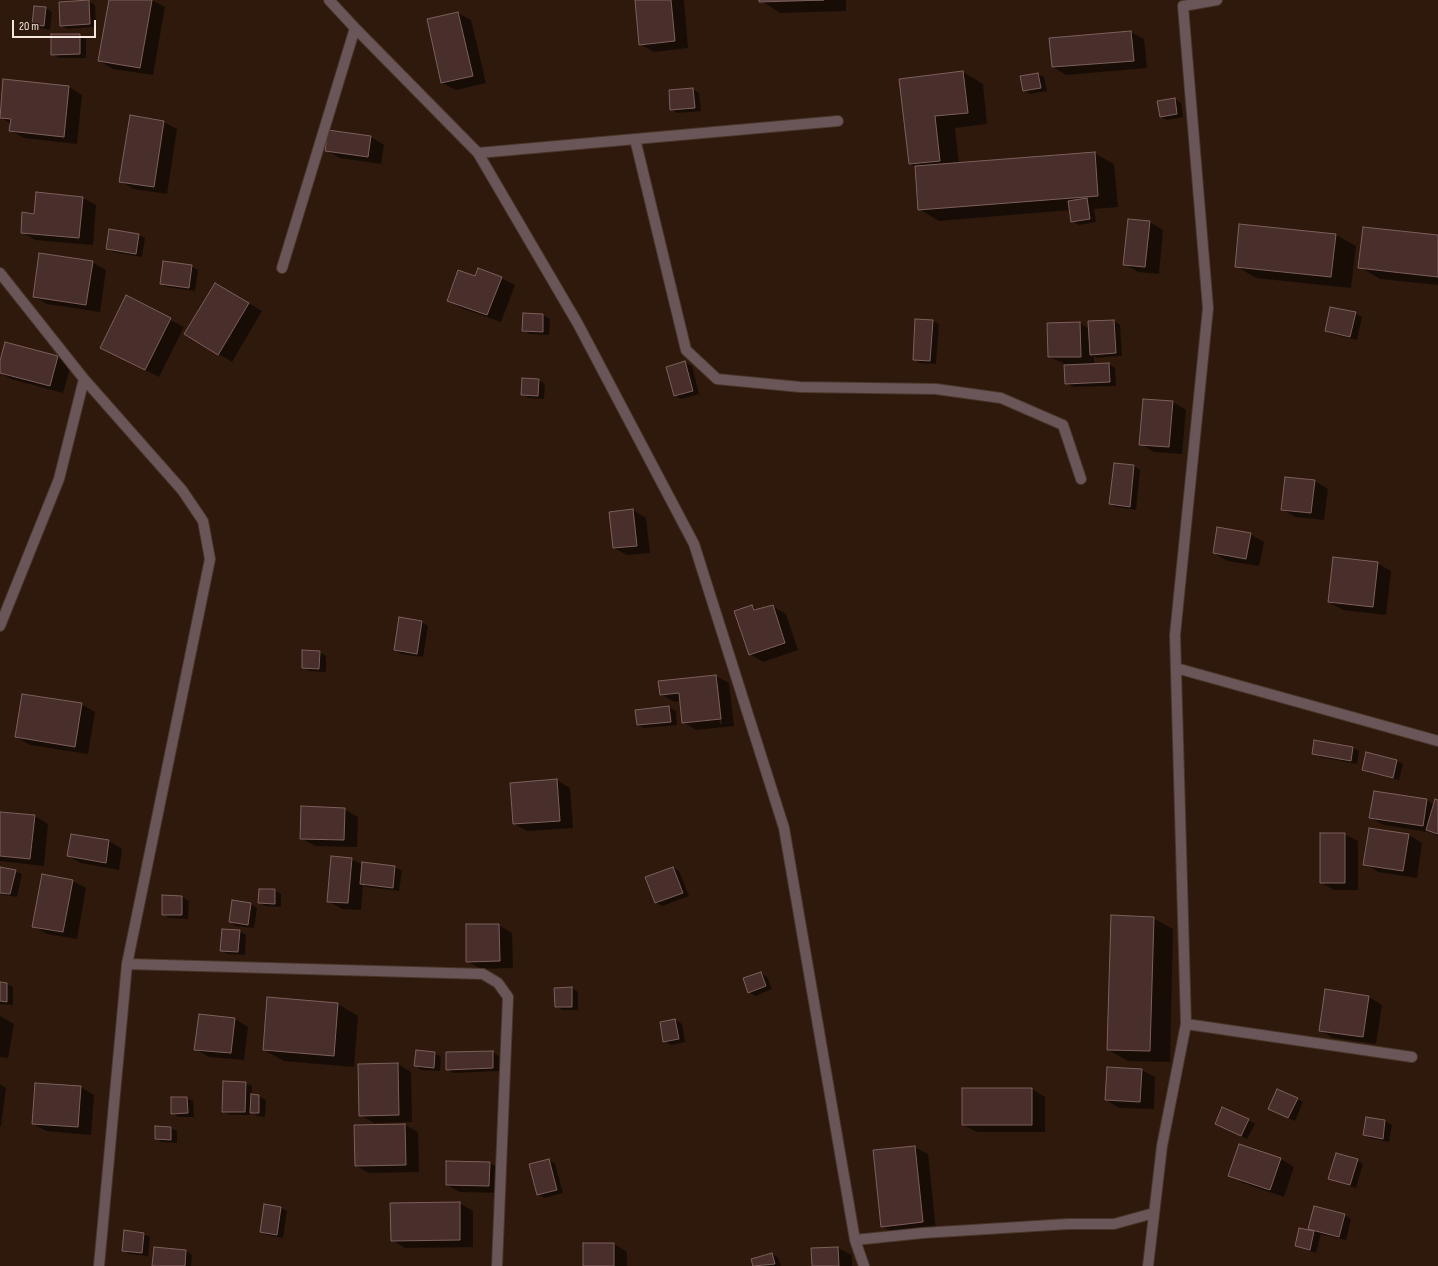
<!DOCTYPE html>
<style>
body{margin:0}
#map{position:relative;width:1438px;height:1266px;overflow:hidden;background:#2e190c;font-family:"Sofia Sans Condensed",sans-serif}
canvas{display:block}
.scale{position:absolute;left:12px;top:20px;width:84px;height:18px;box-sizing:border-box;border:2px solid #f6e7de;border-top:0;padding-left:5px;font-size:12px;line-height:14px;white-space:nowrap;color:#f6e7de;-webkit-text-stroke:3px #2e190c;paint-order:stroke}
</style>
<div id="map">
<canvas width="1438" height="1266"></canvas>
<div class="scale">20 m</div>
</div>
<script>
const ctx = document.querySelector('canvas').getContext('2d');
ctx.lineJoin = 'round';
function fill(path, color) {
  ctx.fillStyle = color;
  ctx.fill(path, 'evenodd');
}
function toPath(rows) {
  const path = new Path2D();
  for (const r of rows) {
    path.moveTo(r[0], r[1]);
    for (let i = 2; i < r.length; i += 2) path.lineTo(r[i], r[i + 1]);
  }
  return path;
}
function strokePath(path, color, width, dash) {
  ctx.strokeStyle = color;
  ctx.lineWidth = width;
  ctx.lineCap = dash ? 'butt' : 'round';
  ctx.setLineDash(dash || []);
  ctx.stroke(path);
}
const shadow = toPath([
 [110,0,152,0,165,7,153,75,113,69,99,61],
 [636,0,684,0,688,48,654,52,640,44],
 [760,0,846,0,846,11,780,13],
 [89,1,95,5,96,27,67,29,61,25],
 [46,8,52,12,50,30,40,28,33,25],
 [458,13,471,20,486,83,456,90,442,83],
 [1131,32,1144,39,1147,68,1066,75,1053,67],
 [80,35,86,39,86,58,59,58,52,54],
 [963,72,983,84,987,124,955,128,959,164,1094,153,1114,164,1118,207,1094,209,1096,222,1079,225,1072,221,1070,210,939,221,919,209,916,167,910,164,901,80],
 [1038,74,1044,77,1047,91,1030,94,1024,90],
 [4,80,69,87,82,95,77,144,24,138,10,130,11,124,0,117],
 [693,89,699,93,701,111,678,113,671,109],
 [1175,99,1181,103,1183,117,1167,120,1161,117],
 [164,122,177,129,167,194,134,189,120,181],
 [329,132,371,137,384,145,381,164,340,158,326,150],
 [83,198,96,205,93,245,35,240,22,232,35,215],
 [1129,220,1150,222,1163,230,1159,274,1138,272,1124,264],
 [139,235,145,238,142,257,113,252,107,249],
 [1336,235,1356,246,1351,288,1256,278,1236,266],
 [1438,236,1438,285,1380,279,1360,267],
 [92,262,106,270,100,312,47,304,34,297],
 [191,266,198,270,195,291,167,287,161,284],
 [476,278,501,278,515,285,501,322,461,308,448,300],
 [216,284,262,311,232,362,186,334],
 [127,297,184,327,159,377,101,348],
 [1355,313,1362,317,1357,340,1332,334,1326,331],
 [524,315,543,315,550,319,549,335,530,334,523,330],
 [933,321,939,324,936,364,920,363,914,360],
 [1114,321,1120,325,1122,356,1097,358,1094,356,1094,365,1109,364,1115,368,1116,386,1073,387,1066,383,1065,364,1049,357,1048,324,1080,323,1089,329],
 [6,343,58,357,71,365,63,393,11,379,0,373,0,365],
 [685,363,692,366,699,394,681,399,674,395],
 [523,379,539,380,545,384,544,399,528,398,522,394],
 [1173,402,1186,410,1182,454,1154,452,1141,444],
 [1115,464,1134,466,1140,470,1136,510,1116,507,1110,504],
 [1315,481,1328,489,1324,520,1295,517,1282,509],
 [633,510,646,518,650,553,627,555,614,548],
 [1250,534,1264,542,1259,566,1227,561,1214,553],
 [1377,563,1391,571,1386,615,1343,610,1329,602],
 [752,606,759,610,772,606,786,614,798,650,763,662,750,654],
 [422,622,428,626,423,657,401,654,395,650],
 [303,651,320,652,326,656,326,672,309,671,303,667],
 [716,676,729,683,734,726,696,730,683,722,681,701,674,702,661,694],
 [716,683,718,683,722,724,720,724],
 [81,704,95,712,88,754,30,745,16,737],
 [669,707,676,711,677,725,644,728,638,725,636,710],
 [1315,741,1353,748,1359,751,1357,764,1320,757,1313,753],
 [1367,754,1397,761,1403,764,1399,780,1369,773,1363,770],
 [557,780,570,788,573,828,527,831,514,824],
 [1427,800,1435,805,1438,801,1438,836,1433,833,1384,825,1371,818],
 [344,809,358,817,357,847,315,846,301,838],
 [0,813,35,816,48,824,44,866,0,861],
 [1370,829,1409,835,1422,843,1417,878,1378,872,1365,864],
 [1344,834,1358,841,1358,890,1334,890,1321,883],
 [109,841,122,849,119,870,81,863,68,856],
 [351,859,363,865,363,863,395,867,402,871,399,891,367,887,363,885,361,910,342,909,328,901],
 [0,868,15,871,22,874,17,897,0,894],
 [673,868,679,871,689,896,662,906,656,903],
 [73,881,86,888,77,939,47,934,33,926],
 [275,890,281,894,281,907,265,906,259,903],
 [163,896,182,897,189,901,188,919,169,918,163,914],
 [251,904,257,908,254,928,236,926,230,922],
 [1153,918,1173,929,1170,1062,1128,1061,1108,1050],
 [499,925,512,933,513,968,481,969,467,961],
 [239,931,246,935,245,955,228,954,222,951],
 [761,973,767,977,772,989,755,996,749,992],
 [0,983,7,984,13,987,13,1005,0,1004],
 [572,988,578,992,578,1010,563,1010,556,1007],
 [1369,997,1382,1005,1376,1044,1333,1038,1320,1030],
 [268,999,338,1004,358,1016,354,1067,284,1061,264,1050],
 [0,1016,14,1024,8,1058,0,1057],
 [235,1019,248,1027,244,1060,209,1057,195,1049],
 [675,1020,682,1024,685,1042,671,1045,664,1041],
 [417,1051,435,1053,441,1057,440,1071,422,1070,415,1066],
 [492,1052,499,1056,499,1071,454,1073,447,1069],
 [398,1064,411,1072,412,1122,374,1123,360,1115],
 [1142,1070,1155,1077,1154,1109,1119,1108,1106,1100],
 [245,1083,252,1086,252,1095,259,1096,266,1100,265,1117,258,1116,251,1112,251,1115,230,1115,223,1111],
 [0,1084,6,1088,1,1126,0,1126],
 [36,1084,81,1087,94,1095,91,1135,46,1131,33,1124],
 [1032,1089,1045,1097,1045,1132,977,1132,963,1125],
 [187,1098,193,1101,194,1117,178,1117,172,1113],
 [1297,1099,1303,1102,1295,1121,1269,1109],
 [1367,1118,1385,1121,1392,1125,1389,1142,1370,1138,1364,1134],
 [1248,1120,1255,1124,1247,1139,1222,1127],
 [405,1125,418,1132,419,1172,369,1173,356,1166],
 [171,1128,177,1131,177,1143,162,1142,156,1139],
 [914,1147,928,1154,936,1230,895,1234,882,1226],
 [1281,1159,1294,1167,1284,1197,1243,1183,1230,1175],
 [549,1160,555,1164,563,1193,544,1198,537,1194],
 [1357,1160,1363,1164,1356,1188,1329,1179],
 [490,1163,503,1171,503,1193,460,1192,447,1185],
 [459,1203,473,1211,473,1247,405,1248,392,1240],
 [1315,1207,1345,1215,1351,1219,1346,1240,1321,1234,1316,1253,1296,1246,1309,1231],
 [281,1208,287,1211,283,1238,267,1235,261,1231],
 [144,1234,150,1237,148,1256,129,1254,123,1250],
 [614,1244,627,1252,627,1266,584,1266],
 [838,1248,852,1255,852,1266,813,1266,812,1249],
 [186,1251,192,1255,191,1266,155,1266],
 [772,1254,778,1258,781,1266,754,1266,753,1260]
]);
const building = toPath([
 [89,0,90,24,60,26,59,2,89,0],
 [109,0,152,0,140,68,98,61,109,0],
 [635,0,671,0,675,41,639,45,635,0],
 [759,0,824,0,759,2,759,0],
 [34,6,46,7,44,26,32,25,34,6],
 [458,12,473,76,441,83,427,19,458,12],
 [1131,31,1134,61,1052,67,1049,38,1131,31],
 [51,34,80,34,80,54,51,55,51,34],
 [963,71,968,113,935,116,940,161,909,164,899,79,963,71],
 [1038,73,1041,88,1023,91,1020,76,1038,73],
 [3,79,69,86,64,137,9,131,11,119,0,118,3,79],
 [693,88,695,108,670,110,669,90,693,88],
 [1175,98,1177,114,1160,117,1157,101,1175,98],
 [130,115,164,121,154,187,119,182,130,115],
 [328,130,371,136,368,157,325,151,328,130],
 [1095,152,1098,196,918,210,915,166,1095,152],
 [36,192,83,197,79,238,21,233,22,212,34,214,36,192],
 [1087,198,1090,219,1071,222,1068,201,1087,198],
 [1128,219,1150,221,1145,267,1123,265,1128,219],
 [1239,224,1336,234,1331,277,1235,267,1239,224],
 [1363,227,1438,235,1438,277,1358,268,1363,227],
 [109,229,139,234,136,254,106,249,109,229],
 [39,253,93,261,86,305,33,297,39,253],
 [163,261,192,265,189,288,160,284,163,261],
 [478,268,502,277,487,315,447,301,458,270,475,276,478,268],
 [215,283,249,303,218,355,184,334,215,283],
 [126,295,171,318,145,370,100,348,126,295],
 [1330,307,1356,312,1350,337,1325,331,1330,307],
 [523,313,543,314,543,332,522,331,523,313],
 [915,319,933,320,930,361,913,360,915,319],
 [1114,320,1116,353,1090,355,1088,321,1114,320],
 [1080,322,1081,357,1048,357,1047,323,1080,322],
 [5,342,58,356,50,386,0,373,0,361,5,342],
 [685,361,693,391,674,396,666,367,685,361],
 [1109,363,1110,382,1065,384,1064,365,1109,363],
 [522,378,539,379,538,396,521,395,522,378],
 [1143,399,1173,401,1169,447,1139,445,1143,399],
 [1114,463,1134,465,1130,507,1109,504,1114,463],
 [1285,477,1315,480,1311,513,1281,510,1285,477],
 [633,509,637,546,613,548,609,512,633,509],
 [1217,527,1251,533,1246,559,1213,553,1217,527],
 [1333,557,1378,562,1373,607,1328,602,1333,557],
 [752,605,754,610,773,605,785,643,749,655,734,611,752,605],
 [399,617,422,621,417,654,394,650,399,617],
 [302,650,320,651,319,669,302,668,302,650],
 [716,675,721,719,682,723,679,693,660,695,658,681,716,675],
 [22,694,82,703,75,747,15,737,22,694],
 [669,706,671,722,637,725,635,710,669,706],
 [1314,740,1353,747,1351,761,1312,754,1314,740],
 [1366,752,1397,760,1393,778,1362,770,1366,752],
 [557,779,560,821,513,824,510,783,557,779],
 [1374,791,1427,799,1423,826,1369,818,1374,791],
 [1435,799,1438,800,1438,834,1426,830,1435,799],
 [301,806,345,808,344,840,300,839,301,806],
 [0,812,35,815,30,859,0,856,0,812],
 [1369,828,1409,834,1403,871,1363,865,1369,828],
 [1320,833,1345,833,1345,883,1320,883,1320,833],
 [71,834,109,840,106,863,67,856,71,834],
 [331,856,352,858,348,903,327,902,331,856],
 [362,862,395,866,393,888,360,884,362,862],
 [0,867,16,870,10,894,0,893,0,867],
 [673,867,683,893,655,903,645,877,673,867],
 [42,874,73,880,63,932,32,927,42,874],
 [259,889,275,889,275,904,258,903,259,889],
 [162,895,182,896,182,915,162,915,162,895],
 [232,900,251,903,248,925,229,922,232,900],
 [1111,915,1154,917,1150,1051,1107,1050,1111,915],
 [466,924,499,924,500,961,466,962,466,924],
 [222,929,240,930,238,952,220,951,222,929],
 [761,972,766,986,748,993,743,978,761,972],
 [0,982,7,983,7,1002,0,1001,0,982],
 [572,987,572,1007,555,1007,554,988,572,987],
 [1325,989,1369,996,1363,1037,1319,1031,1325,989],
 [267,997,338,1003,334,1056,263,1050,267,997],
 [199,1014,235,1018,231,1053,194,1050,199,1014],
 [675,1019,679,1039,663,1042,660,1022,675,1019],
 [416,1050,435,1052,434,1068,414,1066,416,1050],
 [493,1051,493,1068,446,1070,446,1052,493,1051],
 [398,1063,399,1115,359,1116,358,1064,398,1063],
 [1107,1067,1142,1069,1140,1102,1105,1100,1107,1067],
 [223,1081,246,1082,245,1112,222,1112,223,1081],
 [35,1083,81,1086,78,1127,32,1124,35,1083],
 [962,1088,1032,1088,1032,1125,962,1125,962,1088],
 [1277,1089,1298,1098,1288,1118,1268,1109,1277,1089],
 [251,1094,259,1095,259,1113,250,1113,251,1094],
 [171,1097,187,1097,188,1113,171,1114,171,1097],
 [1222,1107,1249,1119,1241,1136,1215,1124,1222,1107],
 [1366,1117,1385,1120,1383,1139,1363,1135,1366,1117],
 [405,1124,406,1165,355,1166,354,1125,405,1124],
 [155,1126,171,1127,171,1140,155,1139,155,1126],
 [1239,1144,1281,1158,1270,1190,1228,1176,1239,1144],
 [915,1146,923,1222,881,1227,873,1150,915,1146],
 [1336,1153,1358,1159,1350,1185,1328,1179,1336,1153],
 [549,1159,557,1190,537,1195,529,1164,549,1159],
 [446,1161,490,1162,489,1186,446,1185,446,1161],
 [460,1202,460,1240,391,1241,390,1203,460,1202],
 [264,1204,281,1207,277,1235,260,1232,264,1204],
 [1314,1206,1345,1214,1339,1237,1308,1229,1314,1206],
 [1299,1228,1314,1231,1310,1250,1295,1246,1299,1228],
 [124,1230,144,1233,142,1253,122,1251,124,1230],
 [583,1243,614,1243,614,1266,583,1266,583,1243],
 [154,1247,186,1250,185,1266,152,1266,154,1247],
 [838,1247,839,1266,812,1266,811,1248,838,1247],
 [772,1253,775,1264,753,1266,751,1259,772,1253]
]);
const street = toPath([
 [329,0,355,28,478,153,578,324,694,544,784,828,855,1240,864,1266],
 [635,139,686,350,717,379,800,387,936,389,1001,398,1063,425,1081,479],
 [478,153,838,121],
 [282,268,355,28],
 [0,273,84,379,182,490,203,521,210,559,127,964,99,1266],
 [0,626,59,479,84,379],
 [1176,668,1438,741],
 [127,964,483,974,498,983,508,997,497,1266],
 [1186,1024,1412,1057],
 [855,1240,923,1233,1068,1224,1114,1224,1154,1213],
 [1148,1266,1162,1146,1186,1024,1175,635,1208,308,1183,6,1217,0]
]);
fill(shadow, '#0007');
fill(building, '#492f2c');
strokePath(building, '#7d5f5c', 1);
strokePath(street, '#4a3629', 12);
strokePath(street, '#6a5659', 10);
</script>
